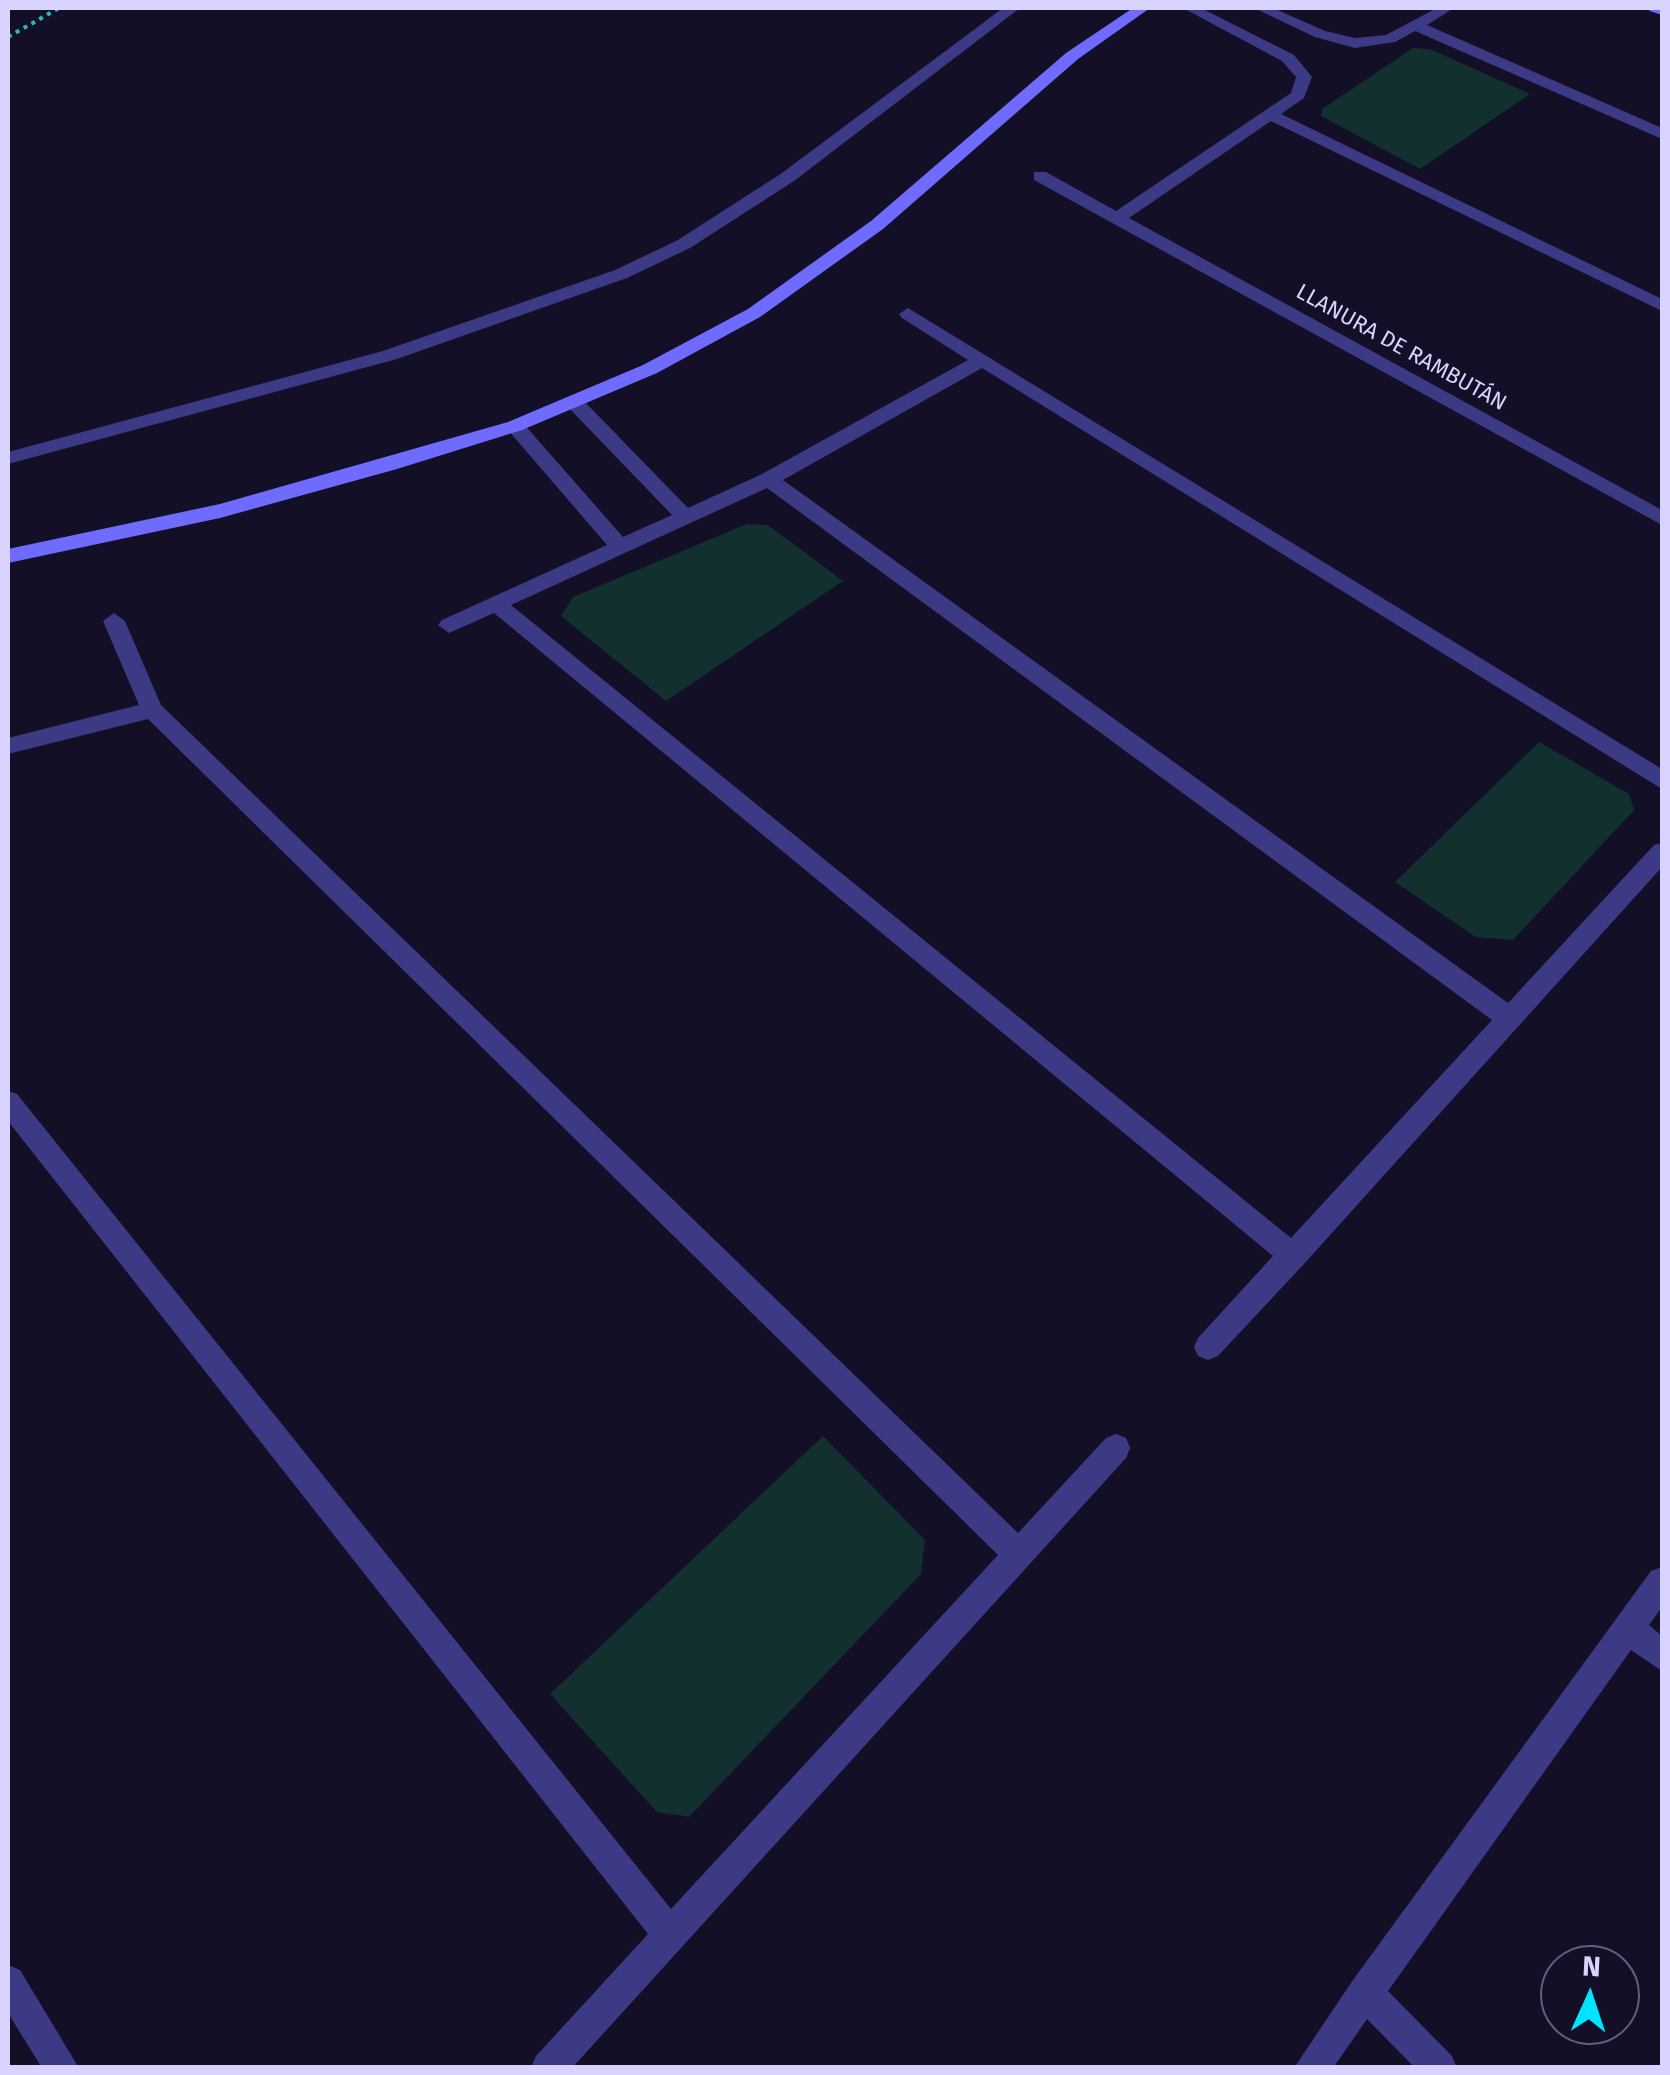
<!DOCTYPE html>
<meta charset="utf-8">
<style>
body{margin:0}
#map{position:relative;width:1670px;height:2075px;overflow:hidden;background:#130f26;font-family:"Fira Sans",sans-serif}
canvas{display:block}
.frame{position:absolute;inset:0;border:10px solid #d9d4ff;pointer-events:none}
.north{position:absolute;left:1540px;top:1945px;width:100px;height:100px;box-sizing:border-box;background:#130f26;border:2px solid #625e7d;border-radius:50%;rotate:3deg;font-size:28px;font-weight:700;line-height:40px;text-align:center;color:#d9d4ff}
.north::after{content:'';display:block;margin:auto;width:35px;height:45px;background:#00e5ff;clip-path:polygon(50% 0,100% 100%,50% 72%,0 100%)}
</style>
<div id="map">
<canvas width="1670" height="2075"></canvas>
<div class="frame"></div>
<div class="north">N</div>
</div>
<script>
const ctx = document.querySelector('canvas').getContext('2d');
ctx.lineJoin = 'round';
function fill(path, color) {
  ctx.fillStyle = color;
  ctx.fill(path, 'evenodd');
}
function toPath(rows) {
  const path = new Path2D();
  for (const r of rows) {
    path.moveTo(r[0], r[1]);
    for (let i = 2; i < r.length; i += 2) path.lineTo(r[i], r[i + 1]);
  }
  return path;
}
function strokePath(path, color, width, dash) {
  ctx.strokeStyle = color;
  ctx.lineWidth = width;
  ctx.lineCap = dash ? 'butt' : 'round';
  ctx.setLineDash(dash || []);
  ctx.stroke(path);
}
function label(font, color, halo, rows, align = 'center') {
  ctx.font = font + ' "Fira Sans",sans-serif';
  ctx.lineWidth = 10;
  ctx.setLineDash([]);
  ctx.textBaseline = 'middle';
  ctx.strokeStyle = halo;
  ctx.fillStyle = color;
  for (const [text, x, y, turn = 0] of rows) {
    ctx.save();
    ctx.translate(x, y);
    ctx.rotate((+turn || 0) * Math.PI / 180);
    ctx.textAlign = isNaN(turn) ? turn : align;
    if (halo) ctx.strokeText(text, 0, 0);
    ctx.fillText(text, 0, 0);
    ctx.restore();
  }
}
const green = toPath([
 [1413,48,1430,49,1530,94,1420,169,1321,116,1322,109],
 [747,524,768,525,843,581,666,701,561,616,573,597],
 [1539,742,1629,794,1634,810,1513,940,1476,937,1395,882],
 [823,1436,925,1540,921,1574,689,1817,657,1812,550,1694]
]);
const path = toPath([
 [8,37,59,8]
]);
const street = toPath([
 [1003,8,1020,8,794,181,690,248,627,278,397,359,8,464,8,452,383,351,615,270,678,240,782,173,1003,8],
 [1183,8,1201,8,1294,55,1312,77,1304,98,1281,114,1662,299,1662,311,1271,121,1129,218,1662,510,1662,525,1034,180,1034,172,1046,172,1116,211,1291,93,1296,77,1282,61,1183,8],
 [1254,8,1273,8,1325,31,1355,38,1386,35,1437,8,1454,8,1427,25,1662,128,1662,139,1415,31,1395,42,1355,48,1315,37,1254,8],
 [908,308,1662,769,1662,789,982,368,783,480,1508,1003,1654,845,1662,843,1662,867,1303,1265,1218,1356,1208,1360,1198,1356,1194,1347,1198,1338,1273,1256,494,613,449,633,438,625,442,620,607,545,508,430,508,422,522,422,623,537,672,515,568,407,568,399,582,399,688,508,762,474,968,360,902,318,899,314,908,308],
 [767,488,1492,1020,1291,1238,511,605,767,488],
 [114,613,125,621,161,705,1018,1533,1106,1438,1116,1434,1126,1438,1130,1448,1126,1458,572,2068,531,2068,536,2056,648,1934,8,1121,8,1091,17,1094,671,1909,998,1555,148,719,8,754,8,738,139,705,103,621,114,613],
 [1662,1567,1662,1607,1649,1625,1662,1636,1662,1671,1631,1650,1388,1991,1452,2056,1457,2068,1415,2068,1367,2019,1333,2068,1294,2068,1353,1980,1651,1571,1662,1567],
 [8,1965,20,1970,79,2068,42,2068,8,2013,8,1965]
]);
const secondary = toPath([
 [1133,8,1150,8,1078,59,883,229,760,317,657,373,522,430,397,469,220,518,8,563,8,549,220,504,508,422,643,365,748,309,871,221,1066,53,1133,8],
 [1647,8,1662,8,1662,15,1650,11,1647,8]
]);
const farStreetnames = [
 ["LLANURA DE RAMBUTÁN",1401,348,29]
];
fill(green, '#12302f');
strokePath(path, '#2fb8b0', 4, [4, 5]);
fill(street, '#3d3a85');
fill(secondary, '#6f6bff');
label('22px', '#d9d4ff', '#130f26', farStreetnames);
</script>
